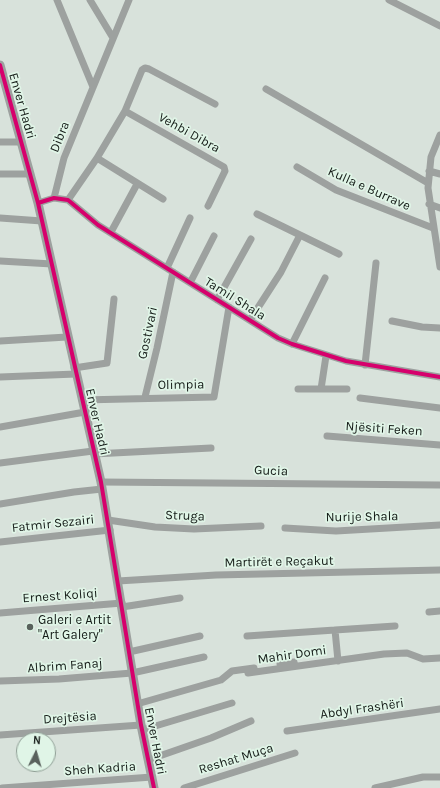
<!DOCTYPE html>
<meta charset="utf-8">
<style>
body{margin:0}
#map{position:relative;width:440px;height:788px;overflow:hidden;background:#d8e2db;font-family:Karla,sans-serif}
canvas{display:block}
.north{position:absolute;left:16px;top:732px;width:40px;height:40px;box-sizing:border-box;background:#e0f5e7;border:1px solid #8e9e94;border-radius:50%;rotate:5deg;font-size:11px;font-weight:700;line-height:16px;text-align:center;color:#141b17}
.north::after{content:'';display:block;margin:auto;width:14px;height:18px;background:#59615c;clip-path:polygon(50% 0,100% 100%,50% 72%,0 100%)}
</style>
<div id="map">
<canvas width="440" height="788"></canvas>
<div class="north">N</div>
</div>
<script>
const ctx = document.querySelector('canvas').getContext('2d');
ctx.lineJoin = 'round';
function toPath(rows) {
  const path = new Path2D();
  for (const r of rows) {
    path.moveTo(r[0], r[1]);
    for (let i = 2; i < r.length; i += 2) path.lineTo(r[i], r[i + 1]);
  }
  return path;
}
function strokePath(path, color, width, dash) {
  ctx.strokeStyle = color;
  ctx.lineWidth = width;
  ctx.lineCap = dash ? 'butt' : 'round';
  ctx.setLineDash(dash || []);
  ctx.stroke(path);
}
function label(font, color, halo, rows, align = 'center') {
  ctx.font = font + ' Karla,sans-serif';
  ctx.lineWidth = 3.5;
  ctx.setLineDash([]);
  ctx.textBaseline = 'middle';
  ctx.strokeStyle = halo;
  ctx.fillStyle = color;
  for (const [text, x, y, turn = 0] of rows) {
    ctx.save();
    ctx.translate(x, y);
    ctx.rotate((+turn || 0) * Math.PI / 180);
    ctx.textAlign = isNaN(turn) ? turn : align;
    if (halo) ctx.strokeText(text, 0, 0);
    ctx.fillText(text, 0, 0);
    ctx.restore();
  }
}
const minor = toPath([
 [57,0,93,87],
 [90,0,113,38],
 [389,0,440,26],
 [266,89,428,183],
 [125,111,224,167,225,171,208,206],
 [440,135,431,157,428,188,440,267],
 [0,142,22,142],
 [97,158,163,199],
 [297,167,336,190,433,228],
 [429,171,440,174],
 [0,174,30,174],
 [54,198,64,158,129,0],
 [68,200,97,158,125,111,142,70,145,68,149,69,215,104],
 [38,203,54,198,68,200,98,225,278,338,292,344,346,361,440,377],
 [429,204,440,208],
 [257,214,300,235],
 [0,218,42,221],
 [111,232,136,186],
 [0,261,52,264],
 [167,268,190,218],
 [190,283,214,236],
 [217,300,251,239],
 [250,320,281,272,300,235,339,254],
 [392,321,422,327,440,328],
 [0,341,67,337],
 [292,344,325,278],
 [365,365,376,263],
 [74,368,107,363,114,299],
 [0,377,76,374],
 [298,389,347,389],
 [321,389,326,356],
 [145,397,157,348,173,272],
 [360,398,440,408],
 [82,400,214,397,229,307],
 [0,427,85,412],
 [327,436,440,445],
 [94,454,211,448],
 [0,463,93,451],
 [101,482,440,485],
 [0,504,74,492,102,489],
 [108,520,155,527,194,529,261,526],
 [285,528,336,531,440,525],
 [0,542,110,530],
 [118,581,216,575,440,570],
 [122,607,180,598],
 [429,612,440,611],
 [0,613,122,603],
 [247,636,335,630],
 [129,652,200,636],
 [338,661,335,630,395,626],
 [280,664,294,662],
 [248,673,384,654,407,653,423,659,440,658],
 [0,681,59,679,132,673,204,657],
 [137,704,221,680,232,671,254,668],
 [142,730,232,703],
 [287,731,440,709],
 [0,735,141,725],
 [148,760,211,738,251,721],
 [2,788,152,777],
 [184,788,295,753],
 [375,788,423,777,440,777]
]);
const tertiary = toPath([
 [0,65,38,203,101,482,141,725,154,788]
]);
const cycleway = toPath([
 [0,65,38,203,101,482,141,725,154,788],
 [38,203,54,198,68,200,98,225,278,338,292,344,346,361,440,377]
]);
const markers = [
 [30,627,4,"#59615c"]
];
const streetNames = [
 ["Enver Hadri",22,106,74],
 ["Vehbi Dibra",189,133,29],
 ["Dibra",60,137,-68],
 ["Kulla e Burrave",369,189,24],
 ["Tamil Shala",235,299,32],
 ["Gostivari",148,333,-78],
 ["Olimpia",181,385,-1],
 ["Enver Hadri",97,422,77],
 ["Njësiti Feken",384,429,4],
 ["Gucia",271,471,2],
 ["Struga",185,516,2],
 ["Nurije Shala",362,517,-1],
 ["Fatmir Sezairi",53,524,-6],
 ["Martirët e Reçakut",279,562,-1],
 ["Ernest Koliqi",60,596,-4],
 ["Mahir Domi",292,655,-8],
 ["Albrim Fanaj",65,666,-4],
 ["Abdyl Frashëri",362,709,-8],
 ["Drejtësia",70,718,-4],
 ["Enver Hadri",155,741,79],
 ["Reshat Muça",236,759,-17],
 ["Sheh Kadria",100,769,-4]
];
const poiNames = [
 ["Galeri e Artit",38,620],
 ["\"Art Galery\"",38,635]
];
strokePath(minor, '#9da19f', 7);
strokePath(tertiary, '#9da19f', 9);
strokePath(cycleway, '#d6006c', 4);
for (const [x, y, r, color] of markers) {
  const dot = new Path2D();
  dot.arc(x, y, r, 0, 2 * Math.PI);
  ctx.fillStyle = color;
  ctx.fill(dot);
  strokePath(dot, '#e0f5e7', 1.5);
}
label('13px', '#141b17', '#e0f5e7', streetNames);
label('13px', '#141b17', '#e0f5e7', poiNames, 'left');
</script>
